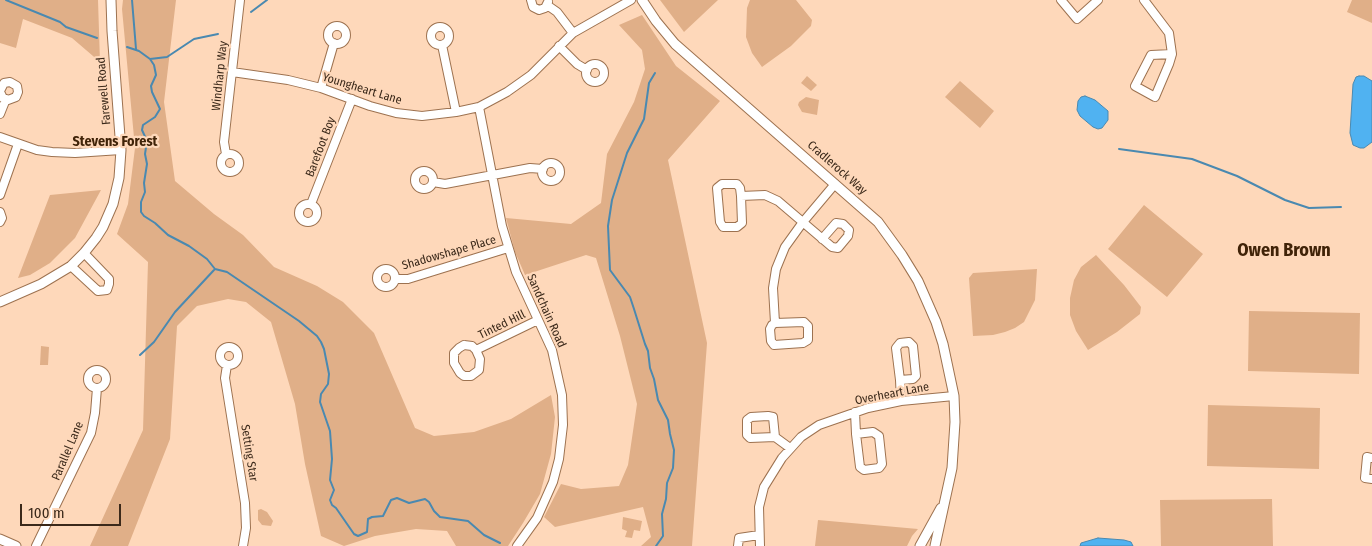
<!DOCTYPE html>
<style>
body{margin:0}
#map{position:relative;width:1372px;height:546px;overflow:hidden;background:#fed8ba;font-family:"Fira Sans Condensed",sans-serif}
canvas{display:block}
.scale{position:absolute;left:20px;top:504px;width:101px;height:22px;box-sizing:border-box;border:2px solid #3b291a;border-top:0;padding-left:6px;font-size:15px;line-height:18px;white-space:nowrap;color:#3b291a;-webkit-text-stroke:4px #fed8ba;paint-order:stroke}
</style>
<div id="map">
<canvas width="1372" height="546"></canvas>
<div class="scale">100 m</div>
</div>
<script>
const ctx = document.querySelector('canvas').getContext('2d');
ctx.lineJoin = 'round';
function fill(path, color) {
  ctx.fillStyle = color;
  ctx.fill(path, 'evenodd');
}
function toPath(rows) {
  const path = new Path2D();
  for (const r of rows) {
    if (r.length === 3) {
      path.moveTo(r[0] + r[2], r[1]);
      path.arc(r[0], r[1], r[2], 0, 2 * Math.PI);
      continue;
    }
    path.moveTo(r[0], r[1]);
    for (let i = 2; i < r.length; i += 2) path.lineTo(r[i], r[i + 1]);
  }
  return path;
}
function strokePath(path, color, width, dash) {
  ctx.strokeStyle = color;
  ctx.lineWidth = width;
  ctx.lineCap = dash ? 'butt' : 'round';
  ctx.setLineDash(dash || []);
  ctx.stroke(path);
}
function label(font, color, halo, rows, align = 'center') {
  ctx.font = font + ' "Fira Sans Condensed",sans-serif';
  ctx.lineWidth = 4.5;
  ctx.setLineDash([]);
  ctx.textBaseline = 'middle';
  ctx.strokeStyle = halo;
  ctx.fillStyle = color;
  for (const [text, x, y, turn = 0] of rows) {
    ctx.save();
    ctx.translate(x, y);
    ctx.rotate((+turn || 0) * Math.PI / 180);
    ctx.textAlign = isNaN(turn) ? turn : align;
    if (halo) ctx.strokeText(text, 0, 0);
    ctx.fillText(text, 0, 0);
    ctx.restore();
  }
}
const green = toPath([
 [0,0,98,0,100,62,72,38,23,19,16,48,0,43],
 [123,0,176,0,164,102,175,181,214,214,243,235,274,267,317,286,343,302,374,333,415,428,434,436,474,432,511,419,551,395,555,417,551,454,540,494,523,523,508,546,456,546,447,531,416,529,375,536,344,546,321,536,305,464,295,404,271,322,246,302,228,299,197,306,177,326,170,439,128,546,90,546,143,430,148,262,117,234,128,204,135,148,122,9],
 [660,0,718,0,684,32],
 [750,0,796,0,812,20,811,26,791,46,762,67,752,53,746,37,747,8],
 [1352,0,1372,0,1372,23,1347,12],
 [642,15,676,66,720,101,668,160,707,343,692,546,641,546,651,537,643,507,555,527,544,517,561,484,581,489,619,486,628,465,637,404,620,336,596,258,586,255,525,275,515,252,506,218,571,224,601,203,607,154,634,102,645,69,642,50,619,25],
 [807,76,817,85,811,91,801,83],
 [960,81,994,111,980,128,945,97],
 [806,97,819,100,817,115,802,112,798,105,799,102],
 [101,190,75,238,50,263,30,275,18,278,50,195],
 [1144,205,1203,254,1167,297,1108,249],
 [1096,255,1124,285,1141,307,1140,314,1117,332,1088,350,1076,331,1070,315,1070,298,1074,280,1081,267],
 [1037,269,1035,300,1024,322,1015,328,1005,332,993,335,973,336,969,278,973,273],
 [1249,311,1360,313,1359,374,1248,371],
 [41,346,49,347,48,365,40,365],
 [1208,405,1320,408,1319,469,1207,466],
 [1272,499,1273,546,1161,546,1160,500],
 [261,509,267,512,273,521,271,526,262,525,258,520,258,510],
 [623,517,642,521,640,531,634,530,632,538,625,537,627,531,622,529],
 [818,520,918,529,912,536,907,546,815,546]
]);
const water = toPath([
 [1359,76,1364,76,1372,81,1372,142,1364,148,1360,148,1353,145,1350,133,1353,84,1356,77,1359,76],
 [1085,96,1095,100,1108,111,1108,120,1102,128,1098,129,1093,127,1080,116,1077,110,1078,101,1081,97,1085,96],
 [1098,538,1124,540,1131,542,1133,546,1080,546,1081,543,1098,538]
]);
const stream = toPath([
 [6,0,60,22,66,27,97,38],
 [132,0,136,49],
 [251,12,267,0],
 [127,47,139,51,150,59,154,65,156,75,151,86,152,92,160,109,155,117,143,125,142,130,147,141,145,154,147,164,144,183,145,192,141,202,141,212,144,216,155,223,168,235,189,246,207,259,215,269,227,272,299,321,317,336,321,342,324,349,329,374,328,384,321,394,320,402,330,431,332,459,330,480,334,490,330,500,332,505,336,508,354,534,358,536,367,532,368,519,372,517,383,516,391,500,397,498,409,503,425,499,429,502,434,511,440,517,468,521,484,535,500,543],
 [150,59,167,57,194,39,218,34],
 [655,73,649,83,644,119,627,153,612,200,608,226,610,270,630,297,634,309,645,344,648,351,650,368,654,379,658,400,668,420,670,434,674,450,673,468,667,483,666,499,662,514,663,536,656,546],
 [1119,149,1192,159,1237,176,1285,200,1309,208,1341,207],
 [140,355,154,342,175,312,214,270]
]);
const minor = toPath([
 [531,0,533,7,539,10,545,8,548,2],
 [1061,0,1077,19,1098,0],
 [1144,0,1169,33,1172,54,1169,64,1155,97,1135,86,1151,55,1172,54],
 [547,5,557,12,573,33],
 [337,35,9],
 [440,36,9],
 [442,45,456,112],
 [559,46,577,64,587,70],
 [595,73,9],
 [232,72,288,80,321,88,370,106,396,113,422,116,456,112,479,107,507,92,531,75,573,33,631,0],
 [321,88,334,43],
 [0,91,4,83,10,82,17,86,18,92,16,97,8,100,3,98,0,92],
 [479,107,502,226,516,272,552,350,562,395,563,425,559,459,553,482,537,518,517,546],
 [0,114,6,99],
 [0,137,37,150,52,152,75,153,121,150],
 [230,163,9],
 [226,154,224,142,240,0],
 [551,172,9],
 [424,180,9],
 [433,182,445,184,530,168,543,169],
 [0,195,18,144],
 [741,196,740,188,737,184,722,184,717,188,720,222,723,227,737,227,742,223,741,196,765,195,778,201,832,247,838,248,848,236,849,230,843,224,836,223,822,239],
 [308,213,9],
 [311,204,352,99],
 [0,212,2,218,0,222],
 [71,266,98,291,107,290,109,284,109,279,84,253],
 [386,278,9],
 [396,279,408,279,508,248],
 [775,323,772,325,770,329,771,341,774,345,803,343,808,340,808,326,804,322,775,323,773,288,776,269,785,247,803,222,835,184],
 [464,345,472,346,476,350,480,359,479,370,471,376,464,376,460,373,454,363,454,353,459,348,464,345],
 [229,356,9],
 [476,350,538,320],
 [227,365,225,378,245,503,246,528,243,546],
 [97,379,9],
 [900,380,896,348,900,343,909,342,913,346,916,376,913,379,900,380,901,401],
 [855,412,856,434,873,432,879,436,882,464,879,468,864,470,860,467,856,434],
 [775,437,773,417,768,416,751,417,747,420,747,435,750,438,775,437,790,448],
 [1372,458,1367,457,1365,478,1372,479],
 [36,546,91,433,95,413,97,388],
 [738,546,739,538,759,535],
 [760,546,759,507,764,487,782,458,801,437,819,425,868,408,901,401,954,396]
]);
const tertiary = toPath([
 [642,0,656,21,675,44,878,222,902,255,918,281,936,322,943,344,954,396,955,422,952,468,935,546],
 [0,302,41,284,71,266,84,253,96,238,103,227,113,204,119,178,121,150,112,31,111,0],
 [0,539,16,546],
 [920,546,941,508]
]);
const streetNames = [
 ["Windharp Way",220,76,-84],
 ["Youngheart Lane",362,89,17],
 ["Farewell Road",104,91,-95],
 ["Barefoot Boy",321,147,-69],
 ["Cradlerock Way",837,168,41],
 ["Shadowshape Place",449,253,-16],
 ["Sandchain Road",546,311,66],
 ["Tinted Hill",502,325,-26],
 ["Overheart Lane",892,394,-11],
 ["Parallel Lane",68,451,-67],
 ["Setting Star",249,453,81]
];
const neighbourhoodNames = [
 ["Stevens Forest",115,142]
];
const districtNames = [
 ["Owen Brown",1284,251]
];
fill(green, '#e0af88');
fill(water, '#50b2f1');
strokePath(water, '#4a89b0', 1);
strokePath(stream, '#4a89b0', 2);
strokePath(minor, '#9d7250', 10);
strokePath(tertiary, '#9d7250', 11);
strokePath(minor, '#fff', 8);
strokePath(tertiary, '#fff', 9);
label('12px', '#3b291a', '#fed8ba', streetNames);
label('bold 14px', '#402308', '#fed8ba', neighbourhoodNames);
label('bold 18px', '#402308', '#fed8ba', districtNames);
</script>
